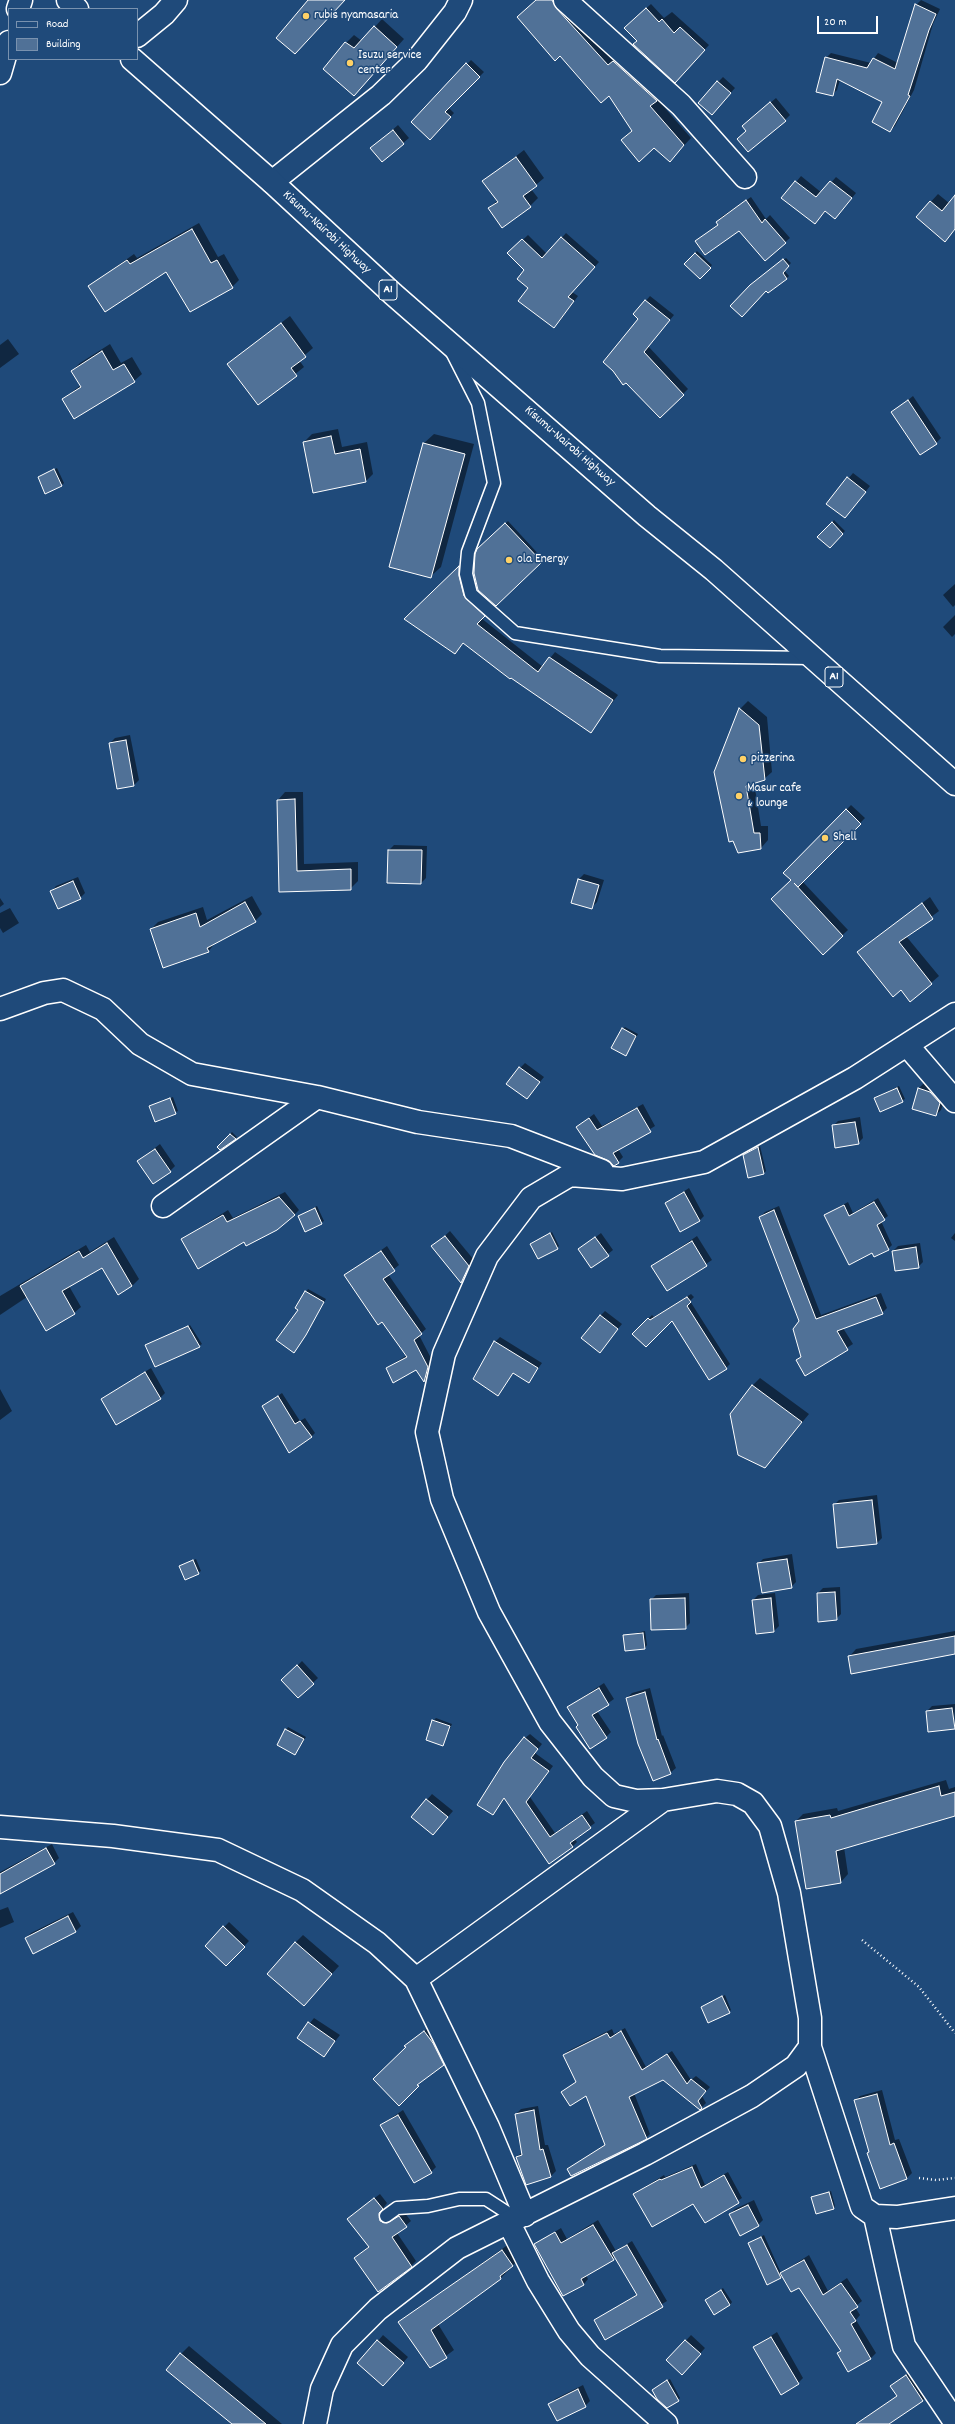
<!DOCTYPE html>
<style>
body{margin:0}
#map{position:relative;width:955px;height:2424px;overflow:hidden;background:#1f4a7a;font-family:Dekko,sans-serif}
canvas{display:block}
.legend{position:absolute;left:8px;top:8px;width:130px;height:52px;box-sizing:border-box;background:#1f4a7a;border:1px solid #7992af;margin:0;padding:5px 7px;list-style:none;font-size:12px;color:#fff}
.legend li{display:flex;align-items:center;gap:8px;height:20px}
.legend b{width:20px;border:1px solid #7992af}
.scale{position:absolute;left:817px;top:16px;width:61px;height:18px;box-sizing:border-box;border:2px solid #fff;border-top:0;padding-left:5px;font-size:12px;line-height:14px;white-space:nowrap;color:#fff;-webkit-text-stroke:3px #1f4a7a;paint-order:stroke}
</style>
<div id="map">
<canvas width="955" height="2424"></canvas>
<ul class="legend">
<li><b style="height:5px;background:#1f4a7a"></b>Road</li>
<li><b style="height:11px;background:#507197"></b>Building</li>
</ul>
<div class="scale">20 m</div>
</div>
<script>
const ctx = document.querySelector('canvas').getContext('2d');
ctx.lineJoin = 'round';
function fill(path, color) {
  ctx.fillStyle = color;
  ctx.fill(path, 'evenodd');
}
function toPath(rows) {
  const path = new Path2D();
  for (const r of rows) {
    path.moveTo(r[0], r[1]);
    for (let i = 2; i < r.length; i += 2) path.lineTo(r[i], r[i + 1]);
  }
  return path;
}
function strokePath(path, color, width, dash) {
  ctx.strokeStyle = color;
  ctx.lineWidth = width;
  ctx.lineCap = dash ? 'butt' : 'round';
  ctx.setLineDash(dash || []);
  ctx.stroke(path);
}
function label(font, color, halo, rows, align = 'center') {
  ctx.font = font + ' Dekko,sans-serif';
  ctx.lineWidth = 3;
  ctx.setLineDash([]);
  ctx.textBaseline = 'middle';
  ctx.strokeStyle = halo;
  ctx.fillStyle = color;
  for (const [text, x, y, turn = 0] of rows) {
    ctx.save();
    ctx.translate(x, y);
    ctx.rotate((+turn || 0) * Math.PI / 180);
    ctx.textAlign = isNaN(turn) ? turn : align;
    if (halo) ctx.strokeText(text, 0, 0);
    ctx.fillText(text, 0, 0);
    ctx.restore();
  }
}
const shadow = toPath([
 [537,0,563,0,664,93,657,99,691,138,676,154,622,140,632,130,609,95],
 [921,0,940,9,933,24,914,90,895,126,890,131,884,102,840,80,837,90,832,95,826,58,831,53,871,63,878,53,898,63,916,5],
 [651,4,664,18,672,12,709,45,680,77,638,41,630,23],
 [382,19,404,39,354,95,346,43,354,35,362,41],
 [471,60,484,72,449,108,454,113,434,135,412,122],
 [723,77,735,88,717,108,718,82],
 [776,98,790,115,785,120,747,131,743,126],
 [398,125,409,138,382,161,372,148],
 [524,150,544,178,531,189,538,198,530,206,489,208,498,200,484,181],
 [801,176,822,193,836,177,856,193,835,218,826,211,815,223,783,198],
 [938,194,949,203,955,196,955,229,952,233,917,217],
 [751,197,766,219,770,215,790,238,766,259,739,230,696,241,719,224,717,222,721,217],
 [199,223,218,257,224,254,239,280,232,287,167,270,89,286,134,254,137,258],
 [566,233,599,262,572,292,578,296,559,322,530,287,525,270,509,253,528,235,547,254],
 [697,251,712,265,700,278,685,264],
 [786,258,791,263,784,270,789,276,787,278,769,292,753,284],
 [650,296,674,315,648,346,688,389,660,417,614,370,640,319,634,314],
 [290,316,313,348,299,360,304,367,258,404,228,364],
 [8,339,19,354,0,368,0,345],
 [110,344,121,363,132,357,142,374,134,381,63,399,81,385,72,371,80,363],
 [913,396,941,438,936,443,893,412],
 [338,429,342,447,367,442,373,474,366,481,304,442,312,434],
 [434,434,474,444,441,567,430,577,423,444],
 [57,468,64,483,62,485,39,477],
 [853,473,870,486,850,512,828,503],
 [834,520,845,531,830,546,819,537],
 [508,521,543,559,495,604,478,550],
 [464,563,469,591,489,610,481,618,543,667,555,652,618,695,591,731,464,642,455,653,405,619],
 [955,584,955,605,953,607,943,595],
 [955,615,955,634,952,637,943,627],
 [748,701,767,717,772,772,764,779,754,782,761,826,768,826,768,840,761,848,715,773,740,709],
 [130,735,139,780,134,785,110,743,115,738],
 [285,792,303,792,304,864,358,862,358,881,350,889,280,891,278,800],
 [851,805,865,818,803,882,848,930,823,953,793,880,785,873],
 [394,845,427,846,426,878,421,883,389,850],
 [584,874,604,880,597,902,592,907,579,879],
 [78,877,85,893,80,898,51,892,56,886],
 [252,896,262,914,255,921,215,943,208,952,151,929,158,922,203,907,207,920],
 [930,897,939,911,906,936,939,976,931,983,902,989,858,952],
 [0,898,4,904,0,907],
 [10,908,19,923,3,933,0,928,0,913],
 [625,1027,638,1034,628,1052,623,1029],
 [525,1063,544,1077,527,1098,520,1068],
 [924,1083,935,1087,945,1098,941,1110,936,1115,919,1088],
 [899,1086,905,1099,881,1111,875,1098],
 [173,1097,178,1111,156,1121,151,1106],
 [643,1104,655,1126,618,1149,623,1157,618,1162,577,1127,594,1114,602,1126],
 [860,1117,863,1138,858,1143,833,1126,838,1121],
 [232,1132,237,1137,218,1147],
 [160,1144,175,1166,170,1171,138,1161],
 [760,1146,766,1171,764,1173,744,1155],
 [689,1188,704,1216,699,1221,666,1203],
 [285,1192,299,1210,294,1215,244,1241,182,1239,228,1210,233,1218],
 [878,1198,888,1216,881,1221,892,1245,888,1249,872,1252,825,1215,848,1202,853,1213],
 [317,1206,324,1221,306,1231,299,1216],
 [779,1206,821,1315,881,1293,887,1308,882,1313,843,1328,853,1344,805,1374,797,1360,802,1356,800,1321,760,1217,765,1212],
 [450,1231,474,1260,466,1277,461,1282,438,1242],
 [552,1232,559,1246,557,1248,531,1244],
 [601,1233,613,1250,592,1267,579,1250],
 [955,1233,955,1241,951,1238],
 [697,1236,712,1260,668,1289,653,1266],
 [114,1237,139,1279,132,1286,118,1294,102,1267,69,1286,81,1307,74,1313,27,1297,0,1315,0,1296,86,1245,90,1252],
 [920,1243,923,1262,918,1267,893,1251,898,1246],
 [387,1246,399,1265,388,1274,426,1329,419,1335,433,1362,430,1376,425,1380,416,1369,387,1368,407,1355,346,1275],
 [308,1289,326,1299,296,1349,300,1309,296,1307],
 [691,1294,694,1297,690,1301,730,1364,726,1368,672,1320,634,1334,652,1315,654,1317],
 [605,1311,622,1324,604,1346,600,1316],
 [190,1325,202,1344,199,1346,147,1345],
 [500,1337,542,1363,529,1381,514,1372,498,1394,495,1342],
 [151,1368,165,1393,160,1398,102,1399],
 [760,1378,809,1414,772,1459,752,1386],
 [0,1389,12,1411,0,1420],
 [282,1393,300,1421,305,1418,315,1433,311,1437,263,1406],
 [877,1495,882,1538,877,1543,834,1505,839,1500],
 [792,1554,796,1582,791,1587,758,1564,763,1559],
 [196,1559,201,1571,186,1579,181,1566],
 [840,1587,841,1614,836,1619,818,1593,823,1588],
 [689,1593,690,1623,685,1628,651,1600,656,1595],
 [775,1593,779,1626,774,1631,757,1633,753,1600,758,1595],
 [645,1631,647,1645,645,1648,624,1636],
 [955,1631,955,1653,849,1657,856,1649],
 [302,1661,318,1678,298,1697,283,1680],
 [604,1683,614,1699,597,1711,611,1732,606,1737,579,1725,568,1707],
 [650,1688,662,1736,663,1735,676,1768,670,1773,627,1698,632,1693],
 [955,1704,954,1728,927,1711,932,1706],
 [436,1718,452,1724,443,1745,433,1721],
 [288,1727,306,1737,295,1754,278,1744],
 [530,1734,542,1744,535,1753,553,1766,530,1797,555,1833,587,1811,595,1823,574,1838,577,1842,572,1847,549,1862,505,1798,493,1814,525,1738],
 [946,1780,949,1789,955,1787,955,1816,844,1847,848,1874,841,1882,796,1821,803,1814,837,1808,838,1811],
 [432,1794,453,1811,433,1834,412,1817],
 [52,1844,59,1858,54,1863,0,1892,0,1872],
 [8,1907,14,1922,0,1928,0,1910],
 [73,1912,81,1926,76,1931,26,1938,31,1933],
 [229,1922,249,1941,226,1965,206,1946],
 [303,1935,339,1966,304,2005,295,1943],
 [725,1995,731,2010,729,2012,702,2007],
 [314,2018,340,2035,324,2056,298,2038],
 [429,2027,448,2059,422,2080,399,2105,406,2046],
 [625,2028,646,2067,672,2051,691,2080,696,2076,710,2087,702,2096,706,2103,700,2109,663,2079,634,2093,650,2134,646,2138,569,2169,606,2144,586,2094,567,2088,577,2081,564,2055,568,2051,612,2029,614,2034],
 [882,2090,895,2140,899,2139,912,2173,907,2178,870,2152,855,2101,860,2096],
 [538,2106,545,2145,548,2145,556,2171,551,2176,517,2157,522,2152,516,2114,521,2109],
 [403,2110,436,2167,431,2172,381,2125],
 [696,2164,705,2185,728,2172,742,2198,705,2222,694,2202,634,2194,664,2175,665,2177],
 [831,2191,835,2206,833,2209,812,2197],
 [380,2194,387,2203,384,2207,385,2216,393,2219,404,2212,411,2221,397,2233,416,2261,411,2266,355,2258,369,2246,353,2214],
 [754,2200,763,2220,758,2225,730,2214,735,2209],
 [598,2220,616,2251,632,2241,667,2301,606,2339,595,2320,638,2294,615,2257,586,2275,588,2279,584,2284,563,2295,535,2244,561,2228,567,2239],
 [764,2235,781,2273,809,2255,828,2291,847,2278,862,2301,855,2307,860,2315,856,2320,876,2353,871,2358,848,2371,838,2353,842,2350,800,2286,782,2275,780,2277,749,2243],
 [509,2244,519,2259,501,2278,438,2324,454,2350,431,2367,400,2322],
 [723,2288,732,2302,730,2305,706,2300],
 [777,2332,803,2378,798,2383,754,2347],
 [383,2335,408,2357,388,2380,359,2363],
 [691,2335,705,2348,687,2368,668,2360],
 [189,2346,282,2424,233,2424,181,2354],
 [911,2371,928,2395,923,2400,888,2424,856,2424,898,2395,891,2386],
 [670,2379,680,2398,678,2400,655,2388],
 [583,2385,590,2401,585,2406,557,2419,550,2404,555,2399]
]);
const building = toPath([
 [308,0,345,0,295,54,276,38,308,0],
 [536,0,552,0,557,9,608,65,613,61,657,101,650,106,684,145,670,162,654,148,639,162,621,140,632,131,609,96,601,103,560,56,555,61,517,17,536,0],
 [915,4,936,14,929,30,908,95,910,96,890,132,872,122,882,102,837,79,833,96,816,92,825,57,867,68,873,58,895,69,915,4],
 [646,8,659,22,662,19,674,33,680,27,705,50,675,83,633,44,637,41,624,28,646,8],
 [374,26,397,47,354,96,323,69,345,42,354,48,374,26],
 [466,63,480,77,445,112,451,117,430,140,411,122,466,63],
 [717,81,731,93,712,115,698,103,717,81],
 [770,102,786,121,748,152,737,139,746,131,742,126,770,102],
 [393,130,404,144,382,162,370,148,393,130],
 [516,157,537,186,523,196,531,207,502,228,488,208,498,202,482,181,516,157],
 [795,181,816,197,830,181,852,198,835,219,825,211,815,224,781,198,795,181],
 [955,195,955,229,945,242,916,217,930,201,942,211,955,195],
 [746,200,762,223,765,219,786,243,765,261,739,231,705,255,695,241,718,225,716,222,746,200],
 [192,229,211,263,217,260,233,288,190,312,166,272,105,312,88,286,127,260,130,264,192,229],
 [561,237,595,267,568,297,574,301,554,328,518,301,528,288,517,279,524,270,507,253,522,239,542,258,561,237],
 [695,253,711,268,700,279,684,264,695,253],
 [783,259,789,266,783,273,787,279,768,293,766,291,742,317,730,306,750,285,783,259],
 [645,300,670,320,644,352,684,395,660,418,626,383,623,385,613,371,603,362,638,319,633,314,645,300],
 [281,323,306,357,291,368,297,376,258,405,227,364,281,323],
 [102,351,113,370,124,364,135,382,74,419,62,399,81,387,71,371,102,351],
 [908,400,937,444,920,455,891,412,908,400],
 [331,436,335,454,360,449,366,482,313,493,303,442,331,436],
 [423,443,465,454,431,578,389,567,423,443],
 [54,469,62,486,45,494,38,477,54,469],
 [847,477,866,492,845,518,826,504,847,477],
 [832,522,843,534,830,548,817,537,832,522],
 [505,523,542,562,496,606,478,590,474,573,475,554,477,549,505,523],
 [459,566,459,576,464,596,485,616,477,624,538,672,549,657,613,700,591,733,511,678,510,679,463,643,455,654,404,619,459,566],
 [739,708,759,725,765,780,746,786,754,833,760,833,761,849,738,853,733,841,729,842,714,772,739,708],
 [126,740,134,786,117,789,109,743,126,740],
 [295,799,297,871,351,869,351,890,279,892,277,800,295,799],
 [846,809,861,824,798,887,794,883,843,936,823,955,771,899,791,880,783,873,846,809],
 [388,850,422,850,421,884,387,883,388,850],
 [578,879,599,885,592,909,571,903,578,879],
 [73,881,81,899,58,909,50,891,73,881],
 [245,902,256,922,207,948,209,952,163,968,150,929,196,913,200,927,245,902],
 [922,903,933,919,899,942,932,984,910,1002,901,990,893,997,857,952,922,903],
 [622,1028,636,1036,626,1056,611,1048,622,1028],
 [519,1067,540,1082,527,1099,506,1084,519,1067],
 [897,1088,903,1102,880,1112,874,1098,897,1088],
 [918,1088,930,1092,940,1103,936,1116,912,1109,918,1088],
 [170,1098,176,1114,155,1122,149,1106,170,1098],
 [637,1108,651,1132,613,1153,619,1163,614,1166,607,1160,595,1155,576,1127,589,1118,597,1130,637,1108],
 [855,1122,859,1144,835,1148,832,1125,855,1122],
 [230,1134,236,1139,220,1150,217,1147,230,1134],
 [758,1147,764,1174,748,1178,743,1155,758,1147],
 [155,1149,171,1172,153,1184,137,1161,155,1149],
 [684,1192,700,1221,680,1232,665,1203,684,1192],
 [279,1197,295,1215,277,1230,246,1246,244,1242,198,1269,181,1239,223,1215,227,1222,279,1197],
 [874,1202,885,1220,877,1225,889,1250,874,1257,872,1253,849,1265,824,1215,844,1205,849,1216,874,1202],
 [315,1208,322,1224,305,1232,298,1216,315,1208],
 [774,1210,816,1319,876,1297,883,1314,837,1331,848,1350,805,1376,796,1360,801,1357,793,1329,799,1321,759,1217,774,1210],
 [550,1233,558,1249,538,1259,530,1244,550,1233],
 [445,1236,469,1266,461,1283,431,1246,445,1236],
 [595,1237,609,1256,591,1268,578,1249,595,1237],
 [692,1241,707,1266,667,1291,651,1266,692,1241],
 [107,1243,132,1286,118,1295,102,1268,62,1291,75,1314,46,1331,20,1286,79,1251,83,1258,107,1243],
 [916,1247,919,1268,895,1271,892,1251,916,1247],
 [381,1251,395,1271,383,1279,422,1334,414,1340,428,1367,424,1382,416,1370,393,1383,386,1368,407,1357,382,1322,378,1325,344,1275,381,1251],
 [305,1291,324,1302,306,1335,294,1353,276,1340,298,1310,295,1308,305,1291],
 [687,1297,691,1302,687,1306,727,1369,709,1380,672,1321,646,1347,632,1334,648,1318,650,1320,687,1297],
 [600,1315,618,1329,600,1353,581,1338,600,1315],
 [188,1326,200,1347,155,1367,145,1345,188,1326],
 [494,1341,538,1368,529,1383,513,1373,498,1396,473,1379,494,1341],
 [145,1372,161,1399,116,1425,101,1399,145,1372],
 [752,1385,802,1422,765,1468,738,1455,730,1414,752,1385],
 [278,1396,295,1424,300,1421,312,1437,289,1453,262,1406,278,1396],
 [872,1500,877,1544,837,1548,833,1504,872,1500],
 [787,1559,792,1588,762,1593,757,1563,787,1559],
 [193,1560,199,1574,185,1580,179,1566,193,1560],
 [835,1592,837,1620,818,1622,817,1593,835,1592],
 [685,1598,686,1629,651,1630,650,1599,685,1598],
 [771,1598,774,1632,756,1634,752,1600,771,1598],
 [643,1633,645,1649,625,1651,623,1635,643,1633],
 [955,1636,955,1654,851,1674,848,1656,955,1636],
 [297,1665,314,1684,298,1698,281,1680,297,1665],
 [599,1688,609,1705,592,1715,607,1738,590,1749,576,1727,578,1725,567,1707,599,1688],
 [645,1692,657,1740,658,1739,671,1774,653,1781,638,1744,626,1698,645,1692],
 [952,1708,955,1729,928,1732,926,1711,952,1708],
 [432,1720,450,1726,443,1746,426,1740,432,1720],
 [285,1729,304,1739,295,1755,277,1745,285,1729],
 [524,1737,538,1749,531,1758,549,1771,526,1802,550,1837,582,1815,591,1828,570,1843,573,1847,549,1864,504,1798,493,1815,477,1805,504,1762,524,1737],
 [939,1786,941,1796,955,1792,955,1816,836,1851,841,1883,806,1889,795,1821,830,1815,831,1818,939,1786],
 [426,1799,448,1817,433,1835,411,1817,426,1799],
 [46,1848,55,1864,0,1894,0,1874,46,1848],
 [68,1916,76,1932,33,1954,25,1938,68,1916],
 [223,1926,245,1947,226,1966,205,1946,223,1926],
 [295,1942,332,1974,304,2006,267,1974,295,1942],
 [722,1996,730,2013,708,2023,701,2007,722,1996],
 [308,2022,335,2041,324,2057,297,2038,308,2022],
 [424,2031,433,2043,444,2065,417,2085,419,2086,399,2106,373,2079,406,2047,404,2046,424,2031],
 [621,2031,642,2070,667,2054,687,2084,691,2079,706,2091,698,2101,702,2108,700,2110,663,2080,629,2097,647,2139,571,2176,567,2169,605,2145,586,2096,570,2106,561,2092,576,2082,563,2055,607,2033,610,2038,621,2031],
 [877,2094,890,2145,894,2143,907,2179,880,2189,867,2153,869,2152,854,2100,877,2094],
 [534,2110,540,2150,543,2149,551,2177,526,2185,516,2157,522,2155,515,2114,534,2110],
 [398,2115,432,2173,414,2183,380,2125,398,2115],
 [692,2167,701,2188,724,2175,739,2203,705,2223,693,2204,652,2227,633,2194,660,2179,661,2180,692,2167],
 [829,2192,834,2209,816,2214,811,2197,829,2192],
 [374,2198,383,2209,379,2213,380,2221,387,2223,399,2216,407,2227,392,2237,412,2267,378,2292,354,2258,369,2247,347,2219,374,2198],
 [748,2205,759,2226,740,2236,729,2214,748,2205],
 [593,2225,614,2260,581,2279,584,2285,563,2296,534,2244,555,2232,561,2243,593,2225],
 [761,2237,781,2278,767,2285,748,2243,761,2237],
 [627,2245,663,2307,605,2340,594,2320,637,2295,612,2253,627,2245],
 [502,2250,513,2266,500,2276,501,2279,431,2330,447,2358,430,2368,398,2322,502,2250],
 [804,2260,823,2295,841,2283,858,2307,850,2312,856,2321,851,2324,871,2359,848,2372,837,2353,841,2351,799,2288,791,2292,780,2273,804,2260],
 [721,2290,730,2305,714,2315,705,2300,721,2290],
 [771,2337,799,2384,781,2395,753,2347,771,2337],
 [377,2340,404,2363,383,2386,357,2363,377,2340],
 [685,2340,701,2354,682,2375,666,2360,685,2340],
 [180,2353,266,2424,232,2424,166,2370,180,2353],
 [906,2375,923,2401,889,2424,856,2424,897,2396,890,2386,906,2375],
 [667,2380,679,2401,667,2408,657,2399,652,2390,667,2380],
 [578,2389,586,2407,557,2421,548,2404,578,2389]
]);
const path = toPath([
 [862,1940,919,1987,955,2033],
 [919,2178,936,2180,955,2178]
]);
const service = toPath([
 [452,352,478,403,494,483,468,552,466,574,471,594,515,633,660,656,812,658],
 [386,2216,397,2208,428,2206,459,2199,486,2199,517,2219]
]);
const minor = toPath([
 [565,0,681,105,745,177],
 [18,9,21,0],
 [137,36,164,14,176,0],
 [0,73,9,42],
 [272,182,381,95,417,60,455,12,461,0],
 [0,1009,44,993,63,990,103,1009,140,1044,192,1074,317,1097,418,1122,511,1136,602,1171],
 [907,1045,955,1101],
 [163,1206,317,1097],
 [0,1827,113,1836,218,1850,302,1890,377,1943,416,1979,488,2127,525,2215],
 [416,1979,663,1800],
 [810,2047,862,2207,875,2216,897,2217,955,2208],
 [875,2216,904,2346,955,2422],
 [509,2223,538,2281,569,2331,590,2356,666,2424],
 [315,2424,322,2389,342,2345,378,2309,457,2248,645,2154,752,2096,796,2066,810,2047,810,2018,789,1893,770,1826,753,1803,737,1794,717,1791,663,1800,636,1801,614,1796,593,1777,550,1722,489,1612,442,1499,427,1432,444,1354,487,1256,531,1198,570,1175,622,1179,704,1162,855,1078,955,1014]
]);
const trunk = toPath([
 [68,0,77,9],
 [132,59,272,182,393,294,647,516,714,570,955,784]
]);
const markers = [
 [306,16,4,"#ffd166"],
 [350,63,4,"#ffd166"],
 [509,560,4,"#ffd166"],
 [743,759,4,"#ffd166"],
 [739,796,4,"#ffd166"],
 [825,838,4,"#ffd166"]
];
const shields = [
 [388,290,18],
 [834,677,18]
];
const shieldNames = [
 ["A1",388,290],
 ["A1",834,677]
];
const poiNames = [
 ["rubis nyamasaria",314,16],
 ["Isuzu service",358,56],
 ["center",358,71],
 ["ola Energy",517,560],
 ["pizzerina",751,759],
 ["Masur cafe",747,789],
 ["& lounge",747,804],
 ["Shell",833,838]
];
const streetNames = [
 ["Kisumu-Nairobi Highway",326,233,43],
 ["Kisumu-Nairobi Highway",569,447,41]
];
fill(shadow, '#0007');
fill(building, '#507197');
strokePath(building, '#fff', 1);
strokePath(service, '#fff', 15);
strokePath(minor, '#fff', 25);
strokePath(trunk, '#fff', 25);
strokePath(path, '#fff', 2.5, [1, 3]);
strokePath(service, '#1f4a7a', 12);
strokePath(minor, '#1f4a7a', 22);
strokePath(trunk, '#1f4a7a', 22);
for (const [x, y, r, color] of markers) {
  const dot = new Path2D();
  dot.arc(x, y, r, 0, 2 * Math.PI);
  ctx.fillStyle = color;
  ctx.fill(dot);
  strokePath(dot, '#1f4a7a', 1.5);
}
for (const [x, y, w] of shields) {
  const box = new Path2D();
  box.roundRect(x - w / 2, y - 10, w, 20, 3);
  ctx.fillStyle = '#1f4a7a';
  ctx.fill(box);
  strokePath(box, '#fff', 1);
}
label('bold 12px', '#fff', null, shieldNames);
label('13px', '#fff', '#1f4a7a', poiNames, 'left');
label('13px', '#fff', '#1f4a7a', streetNames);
</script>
